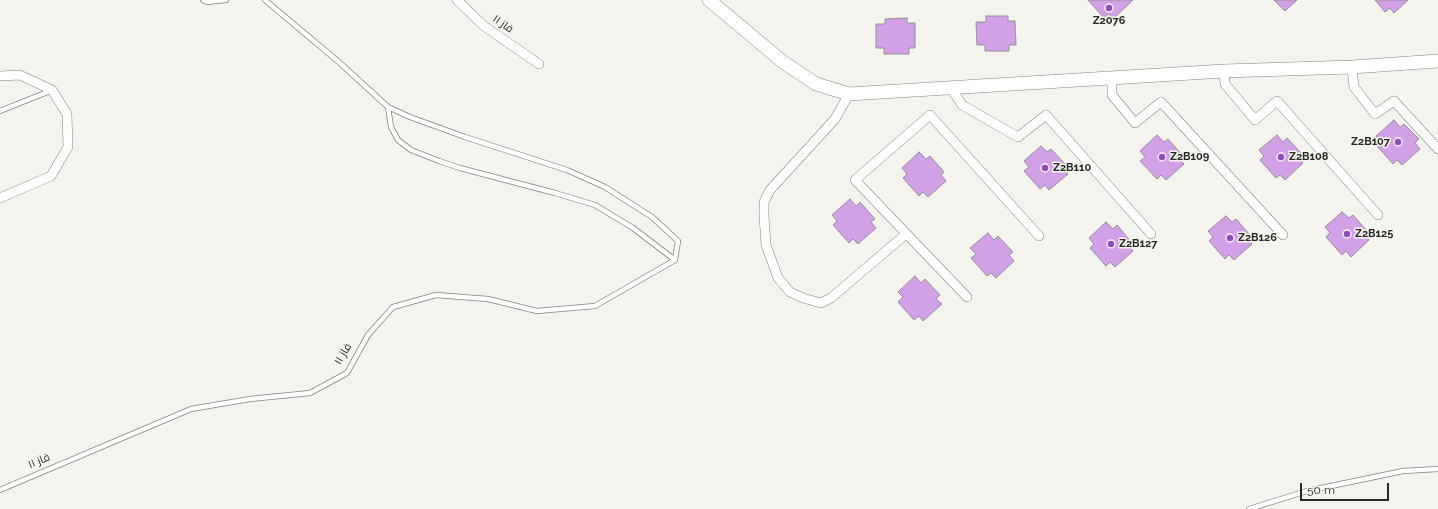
<!DOCTYPE html>
<meta charset="utf-8">
<style>
body{margin:0}
#map{position:relative;width:1438px;height:509px;overflow:hidden;background:#f4f3ee;font-family:Raleway,sans-serif}
canvas{display:block}
.scale{position:absolute;left:1300px;top:483px;width:89px;height:18px;box-sizing:border-box;border:2px solid #282826;border-top:0;padding-left:5px;font-size:12px;line-height:14px;white-space:nowrap;color:#282826;-webkit-text-stroke:3px #f4f3ee;paint-order:stroke}
</style>
<div id="map">
<canvas width="1438" height="509"></canvas>
<div class="scale">50 m</div>
</div>
<script>
const ctx = document.querySelector('canvas').getContext('2d');
ctx.lineJoin = 'round';
function fill(path, color) {
  ctx.fillStyle = color;
  ctx.fill(path, 'evenodd');
}
function toPath(rows) {
  const path = new Path2D();
  for (const r of rows) {
    path.moveTo(r[0], r[1]);
    for (let i = 2; i < r.length; i += 2) path.lineTo(r[i], r[i + 1]);
  }
  return path;
}
function strokePath(path, color, width, dash) {
  ctx.strokeStyle = color;
  ctx.lineWidth = width;
  ctx.lineCap = dash ? 'butt' : 'round';
  ctx.setLineDash(dash || []);
  ctx.stroke(path);
}
function label(font, color, halo, rows, align = 'center') {
  ctx.font = font + ' Raleway,Cairo,sans-serif';
  ctx.lineWidth = 3;
  ctx.setLineDash([]);
  ctx.textBaseline = 'middle';
  ctx.strokeStyle = halo;
  ctx.fillStyle = color;
  for (const [text, x, y, turn = 0] of rows) {
    ctx.save();
    ctx.translate(x, y);
    ctx.rotate((+turn || 0) * Math.PI / 180);
    ctx.textAlign = isNaN(turn) ? turn : align;
    if (halo) ctx.strokeText(text, 0, 0);
    ctx.fillText(text, 0, 0);
    ctx.restore();
  }
}
const building = toPath([
 [1088,0,1133,0,1113,19,1108,14,1104,18,1088,0],
 [1274,0,1297,0,1285,11,1274,0],
 [1375,0,1408,0,1394,13,1390,8,1385,12,1375,0],
 [986,16,1008,16,1008,21,1015,21,1016,45,1009,45,1009,51,985,51,985,45,977,45,976,22,986,22,986,16],
 [907,18,907,23,915,23,915,48,909,48,909,54,884,54,884,48,876,48,876,24,885,24,885,19,907,18],
 [1394,120,1400,127,1404,124,1419,139,1415,143,1420,149,1402,165,1397,160,1393,164,1377,146,1382,142,1376,136,1394,120],
 [1157,135,1164,142,1168,139,1182,155,1178,158,1184,164,1166,180,1161,175,1157,179,1140,161,1145,157,1140,151,1157,135],
 [1277,135,1283,142,1287,138,1302,154,1298,157,1303,163,1285,180,1280,175,1276,178,1260,160,1264,156,1259,150,1277,135],
 [1041,146,1047,152,1051,149,1066,165,1062,168,1068,174,1049,190,1045,185,1040,189,1024,171,1029,167,1024,161,1041,146],
 [919,152,926,159,930,156,944,172,941,175,946,181,928,197,923,192,919,196,903,178,907,174,902,168,919,152],
 [850,199,856,206,860,202,875,219,871,222,876,228,858,244,853,239,849,243,833,225,837,221,832,215,850,199],
 [1342,212,1349,218,1353,215,1367,231,1364,234,1369,240,1351,257,1346,251,1342,255,1326,237,1330,233,1325,227,1342,212],
 [1226,216,1232,222,1236,219,1250,235,1247,238,1252,244,1234,260,1229,255,1225,259,1209,241,1213,237,1208,231,1226,216],
 [1106,222,1113,229,1117,225,1131,242,1128,245,1133,251,1115,267,1110,262,1106,266,1090,248,1094,244,1089,238,1106,222],
 [988,233,994,240,998,236,1013,252,1009,255,1014,261,996,278,991,273,987,276,971,258,976,254,970,248,988,233],
 [915,276,921,283,925,279,940,295,936,299,942,304,923,321,919,316,914,320,898,302,903,297,898,292,915,276]
]);
const lane = toPath([
 [203,0,207,2,226,0],
 [388,107,391,127,398,140,411,150,439,161,460,168,555,193,595,205,633,228,675,260],
 [0,111,50,91],
 [0,490,191,409,250,399,310,393,347,373,368,335,393,307,436,295,488,299,537,311,595,306,675,260,678,241,652,217,605,187,567,170,465,137,410,117,388,107,340,63,265,0],
 [1249,509,1307,491,1403,471,1438,469]
]);
const street = toPath([
 [457,0,484,26,539,64],
 [1352,67,1354,87,1375,114,1394,101,1438,149],
 [1224,71,1225,84,1255,120,1277,101,1378,215],
 [0,76,20,75,52,90,67,114,68,147,51,176,0,198],
 [1112,78,1112,95,1135,123,1161,102,1283,235],
 [951,88,962,105,1018,137,1046,115,1151,234],
 [849,94,835,119,770,190,764,202,764,216,766,245,778,278,790,292,803,298,821,303,831,298,906,234],
 [967,297,855,180,930,115,1039,236]
]);
const secondary = toPath([
 [709,0,783,62,816,84,849,94,1224,71,1352,67,1438,61]
]);
const markers = [
 [1109,8,4,"#8e4bbf"],
 [1398,142,4,"#8e4bbf"],
 [1162,157,4,"#8e4bbf"],
 [1281,157,4,"#8e4bbf"],
 [1045,168,4,"#8e4bbf"],
 [1347,234,4,"#8e4bbf"],
 [1230,238,4,"#8e4bbf"],
 [1111,244,4,"#8e4bbf"]
];
const poiNames = [
 ["Z2076",1109,21,"center"],
 ["Z2B107",1390,142,"right"],
 ["Z2B109",1170,157],
 ["Z2B108",1289,157],
 ["Z2B110",1053,168],
 ["Z2B125",1355,234],
 ["Z2B126",1238,238],
 ["Z2B127",1119,244]
];
const streetNames = [
 ["فاز ۱۱",503,24,35],
 ["فاز ۱۱",343,354,-59],
 ["فاز ۱۱",39,461,-23]
];
fill(building, '#d1a0e6');
strokePath(building, '#939094', 1);
strokePath(lane, '#84837f', 6);
strokePath(street, '#84837f', 10);
strokePath(secondary, '#84837f', 14);
strokePath(lane, '#fff', 4.5);
strokePath(street, '#fff', 9);
strokePath(secondary, '#fff', 13);
for (const [x, y, r, color] of markers) {
  const dot = new Path2D();
  dot.arc(x, y, r, 0, 2 * Math.PI);
  ctx.fillStyle = color;
  ctx.fill(dot);
  strokePath(dot, '#f4f3ee', 1.5);
}
label('bold 11px', '#282826', '#f4f3ee', poiNames, 'left');
label('11px', '#282826', '#f4f3ee', streetNames);
</script>
